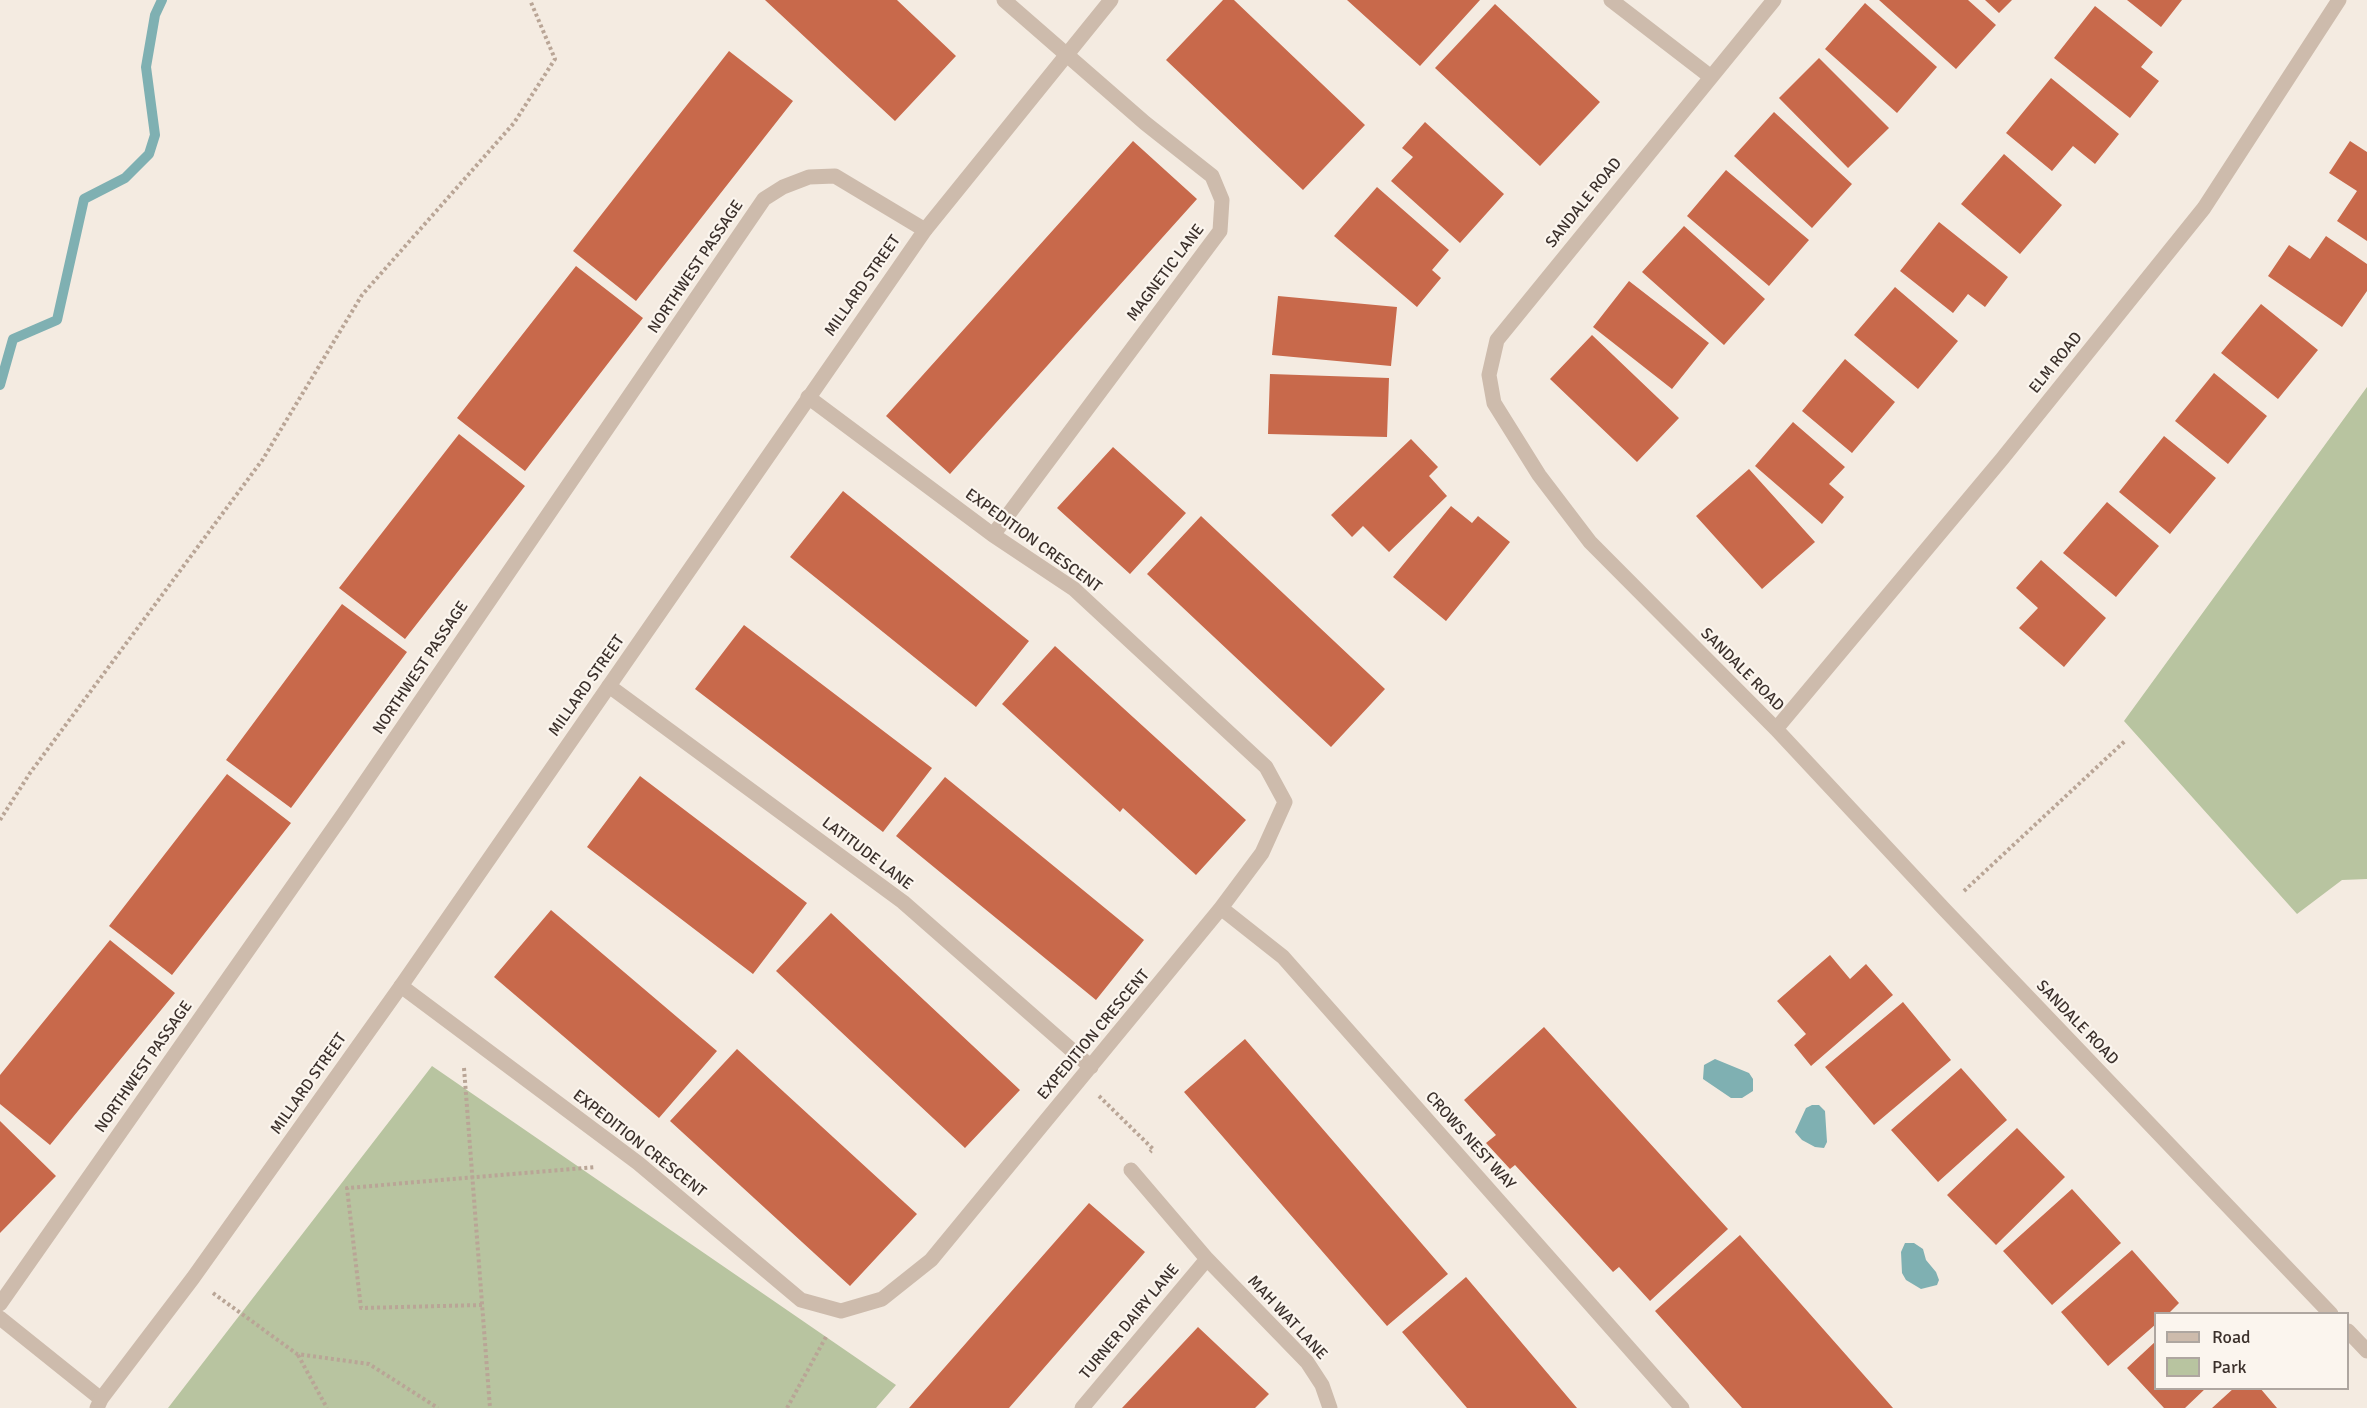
<!DOCTYPE html>
<style>
body{margin:0}
#map{position:relative;width:2367px;height:1408px;overflow:hidden;background:#f4ebe1;font-family:Signika,sans-serif}
canvas{display:block}
.legend{position:absolute;left:2154px;top:1312px;width:195px;height:78px;box-sizing:border-box;background:#fbf5ee;border:2px solid #aea6a0;margin:0;padding:8px 10px;list-style:none;font-size:18px;color:#3b302b}
.legend li{display:flex;align-items:center;gap:12px;height:30px}
.legend b{width:30px;border:2px solid #aea6a0}
</style>
<div id="map">
<canvas width="2367" height="1408"></canvas>
<ul class="legend">
<li><b style="height:8px;background:#cdbbac"></b>Road</li>
<li><b style="height:16px;background:#b8c4a0"></b>Park</li>
</ul>
</div>
<script>
const ctx = document.querySelector('canvas').getContext('2d');
ctx.lineJoin = 'round';
function fill(path, color) {
  ctx.fillStyle = color;
  ctx.fill(path, 'evenodd');
}
function toPath(rows) {
  const path = new Path2D();
  for (const r of rows) {
    path.moveTo(r[0], r[1]);
    for (let i = 2; i < r.length; i += 2) path.lineTo(r[i], r[i + 1]);
  }
  return path;
}
function strokePath(path, color, width, dash) {
  ctx.strokeStyle = color;
  ctx.lineWidth = width;
  ctx.lineCap = dash ? 'butt' : 'round';
  ctx.setLineDash(dash || []);
  ctx.stroke(path);
}
function label(font, color, halo, rows, align = 'center') {
  ctx.font = font + ' Signika,sans-serif';
  ctx.lineWidth = 4.5;
  ctx.setLineDash([]);
  ctx.textBaseline = 'middle';
  ctx.strokeStyle = halo;
  ctx.fillStyle = color;
  for (const [text, x, y, turn = 0] of rows) {
    ctx.save();
    ctx.translate(x, y);
    ctx.rotate((+turn || 0) * Math.PI / 180);
    ctx.textAlign = isNaN(turn) ? turn : align;
    if (halo) ctx.strokeText(text, 0, 0);
    ctx.fillText(text, 0, 0);
    ctx.restore();
  }
}
const green = toPath([
 [2367,387,2367,879,2342,880,2297,914,2124,721],
 [432,1066,896,1385,876,1408,168,1408]
]);
const water = toPath([
 [1715,1059,1749,1073,1753,1079,1753,1091,1742,1098,1731,1098,1703,1079,1704,1065],
 [1812,1105,1819,1105,1825,1111,1827,1142,1824,1148,1815,1147,1802,1140,1795,1132,1806,1108],
 [1905,1243,1914,1243,1923,1249,1926,1260,1936,1272,1939,1280,1937,1285,1921,1289,1906,1280,1902,1273,1901,1252]
]);
const stream = toPath([
 [0,385,13,339,57,320,84,199,125,178,149,154,155,135,146,67,155,15,162,0]
]);
const building = toPath([
 [765,0,897,0,956,56,895,121],
 [1223,0,1234,0,1365,125,1303,190,1166,60],
 [1347,0,1480,0,1420,66],
 [1879,0,1968,0,1996,25,1956,69],
 [1985,0,2012,0,1999,13],
 [2127,0,2182,0,2161,27],
 [1865,3,1937,67,1897,113,1825,49],
 [1495,4,1600,102,1540,166,1435,68],
 [2095,6,2153,52,2141,67,2159,81,2130,118,2054,58],
 [729,51,793,101,636,301,573,251],
 [1819,58,1889,128,1848,168,1779,98],
 [2051,78,2119,134,2095,164,2073,146,2052,171,2006,133],
 [1774,112,1852,184,1812,228,1734,156],
 [1425,122,1504,194,1460,243,1391,181,1413,157,1402,148],
 [1133,141,1197,199,950,474,886,416],
 [2350,141,2367,152,2367,241,2337,221,2357,191,2329,173],
 [2004,154,2062,205,2020,254,1961,204],
 [1726,170,1809,240,1769,286,1687,216],
 [1377,187,1449,250,1432,270,1441,278,1417,307,1334,236],
 [1939,222,2008,277,1985,307,1968,294,1953,313,1900,271],
 [1684,226,1765,299,1724,345,1642,272],
 [2326,236,2367,264,2367,291,2342,327,2268,276,2289,245,2310,259],
 [576,266,643,318,525,471,457,418],
 [1629,281,1709,343,1672,389,1593,327],
 [1895,287,1958,341,1918,389,1854,335],
 [1278,296,1397,307,1391,366,1272,355],
 [2261,304,2318,350,2278,399,2221,353],
 [1592,335,1679,418,1637,462,1550,379],
 [1845,359,1895,402,1852,453,1802,411],
 [2214,373,2267,416,2228,464,2175,421],
 [1270,374,1389,378,1387,437,1268,434],
 [1793,422,1845,467,1829,484,1844,497,1822,524,1755,466],
 [459,434,525,486,405,639,339,588],
 [2164,436,2216,478,2170,534,2119,492],
 [1411,439,1438,467,1429,476,1447,496,1389,552,1363,526,1352,537,1331,515],
 [1113,447,1186,513,1130,574,1057,508],
 [1749,469,1815,542,1762,589,1696,516],
 [843,491,1029,641,976,707,790,557],
 [2107,502,2159,546,2116,597,2063,553],
 [1451,506,1472,523,1478,516,1510,542,1446,621,1393,577],
 [1201,516,1385,689,1331,747,1147,574],
 [2041,560,2106,618,2064,667,2019,628,2038,608,2016,588],
 [342,604,407,652,291,808,226,760],
 [744,625,932,768,883,832,695,689],
 [1055,646,1246,820,1196,875,1123,808,1120,812,1002,704],
 [227,774,291,823,172,975,109,926],
 [640,776,807,903,753,974,587,847],
 [945,777,1144,940,1096,1000,896,836],
 [551,910,717,1051,659,1118,494,977],
 [831,913,1020,1090,965,1148,776,971],
 [110,940,175,993,50,1145,0,1104,0,1075],
 [1830,955,1850,979,1866,964,1893,995,1811,1066,1794,1045,1806,1034,1777,1001],
 [1903,1002,1951,1060,1874,1125,1825,1067],
 [1544,1027,1728,1229,1650,1301,1619,1267,1613,1272,1515,1165,1510,1169,1486,1143,1496,1135,1464,1100],
 [1245,1039,1448,1274,1387,1326,1184,1092],
 [737,1049,917,1214,850,1286,670,1121],
 [1961,1068,2007,1120,1938,1182,1891,1130],
 [0,1121,56,1176,0,1233],
 [2017,1128,2065,1177,1996,1245,1947,1195],
 [2072,1189,2121,1243,2052,1305,2003,1251],
 [1089,1203,1145,1252,1009,1408,909,1408],
 [1740,1235,1893,1408,1742,1408,1655,1311],
 [2132,1250,2179,1303,2168,1314,2156,1314,2156,1324,2108,1366,2061,1312],
 [1466,1277,1577,1408,1467,1408,1402,1332],
 [1198,1327,1269,1394,1255,1408,1122,1408],
 [2156,1341,2156,1388,2206,1388,2185,1408,2164,1408,2127,1368],
 [2234,1388,2260,1388,2277,1408,2212,1408]
]);
const path = toPath([
 [0,820,30,773,263,459,362,295,514,123,555,59,530,0],
 [1964,891,2126,740],
 [464,1068,490,1408],
 [1099,1096,1153,1149,1150,1152],
 [213,1293,297,1354,369,1364,438,1408],
 [482,1305,361,1308,347,1188,596,1167],
 [298,1355,327,1408],
 [787,1408,827,1335]
]);
const minor = toPath([
 [1611,0,1711,77],
 [1774,0,1497,340,1489,375,1494,403,1539,475,1590,542,1776,729,1944,909,2331,1314],
 [993,535,1220,231,1222,200,1212,176,1145,123,1004,0],
 [609,686,903,902,1091,1067],
 [1776,729,2002,459,2204,208,2339,0],
 [1221,908,1283,957,1682,1408],
 [401,986,638,1163,801,1300,841,1311,882,1299,931,1260,1221,908,1262,853,1285,802,1266,767,1074,589,993,535,808,397],
 [1131,1170,1207,1259,1307,1362,1322,1385,1330,1408],
 [0,1304,342,816,764,199,783,187,809,177,835,176,925,230],
 [0,1318,101,1399],
 [2348,1331,2367,1351],
 [1082,1408,1207,1259]
]);
const tertiary = toPath([
 [97,1408,101,1399,193,1278,401,986,925,230,1111,0]
]);
const streetNames = [
 ["SANDALE ROAD",1584,203,-51],
 ["NORTHWEST PASSAGE",696,267,-56],
 ["MAGNETIC LANE",1166,273,-53],
 ["MILLARD STREET",863,286,-55],
 ["ELM ROAD",2056,363,-51],
 ["EXPEDITION CRESCENT",1033,541,36],
 ["NORTHWEST PASSAGE",421,668,-56],
 ["SANDALE ROAD",1742,670,45],
 ["MILLARD STREET",587,686,-55],
 ["LATITUDE LANE",867,854,37],
 ["SANDALE ROAD",2077,1023,46],
 ["EXPEDITION CRESCENT",1094,1035,-50],
 ["NORTHWEST PASSAGE",144,1067,-55],
 ["MILLARD STREET",309,1084,-55],
 ["CROWS NEST WAY",1470,1141,48],
 ["EXPEDITION CRESCENT",639,1144,38],
 ["MAH WAT LANE",1287,1318,47],
 ["TURNER DAIRY LANE",1130,1322,-50]
];
fill(green, '#b8c4a0');
fill(water, '#7fb0b2');
strokePath(stream, '#7fb0b2', 10);
fill(building, '#c8694b');
strokePath(path, '#b9a596', 4, [3, 3]);
strokePath(minor, '#cdbbac', 15);
strokePath(tertiary, '#cdbbac', 15);
label('16px', '#3b302b', '#fbf5ee', streetNames);
</script>
